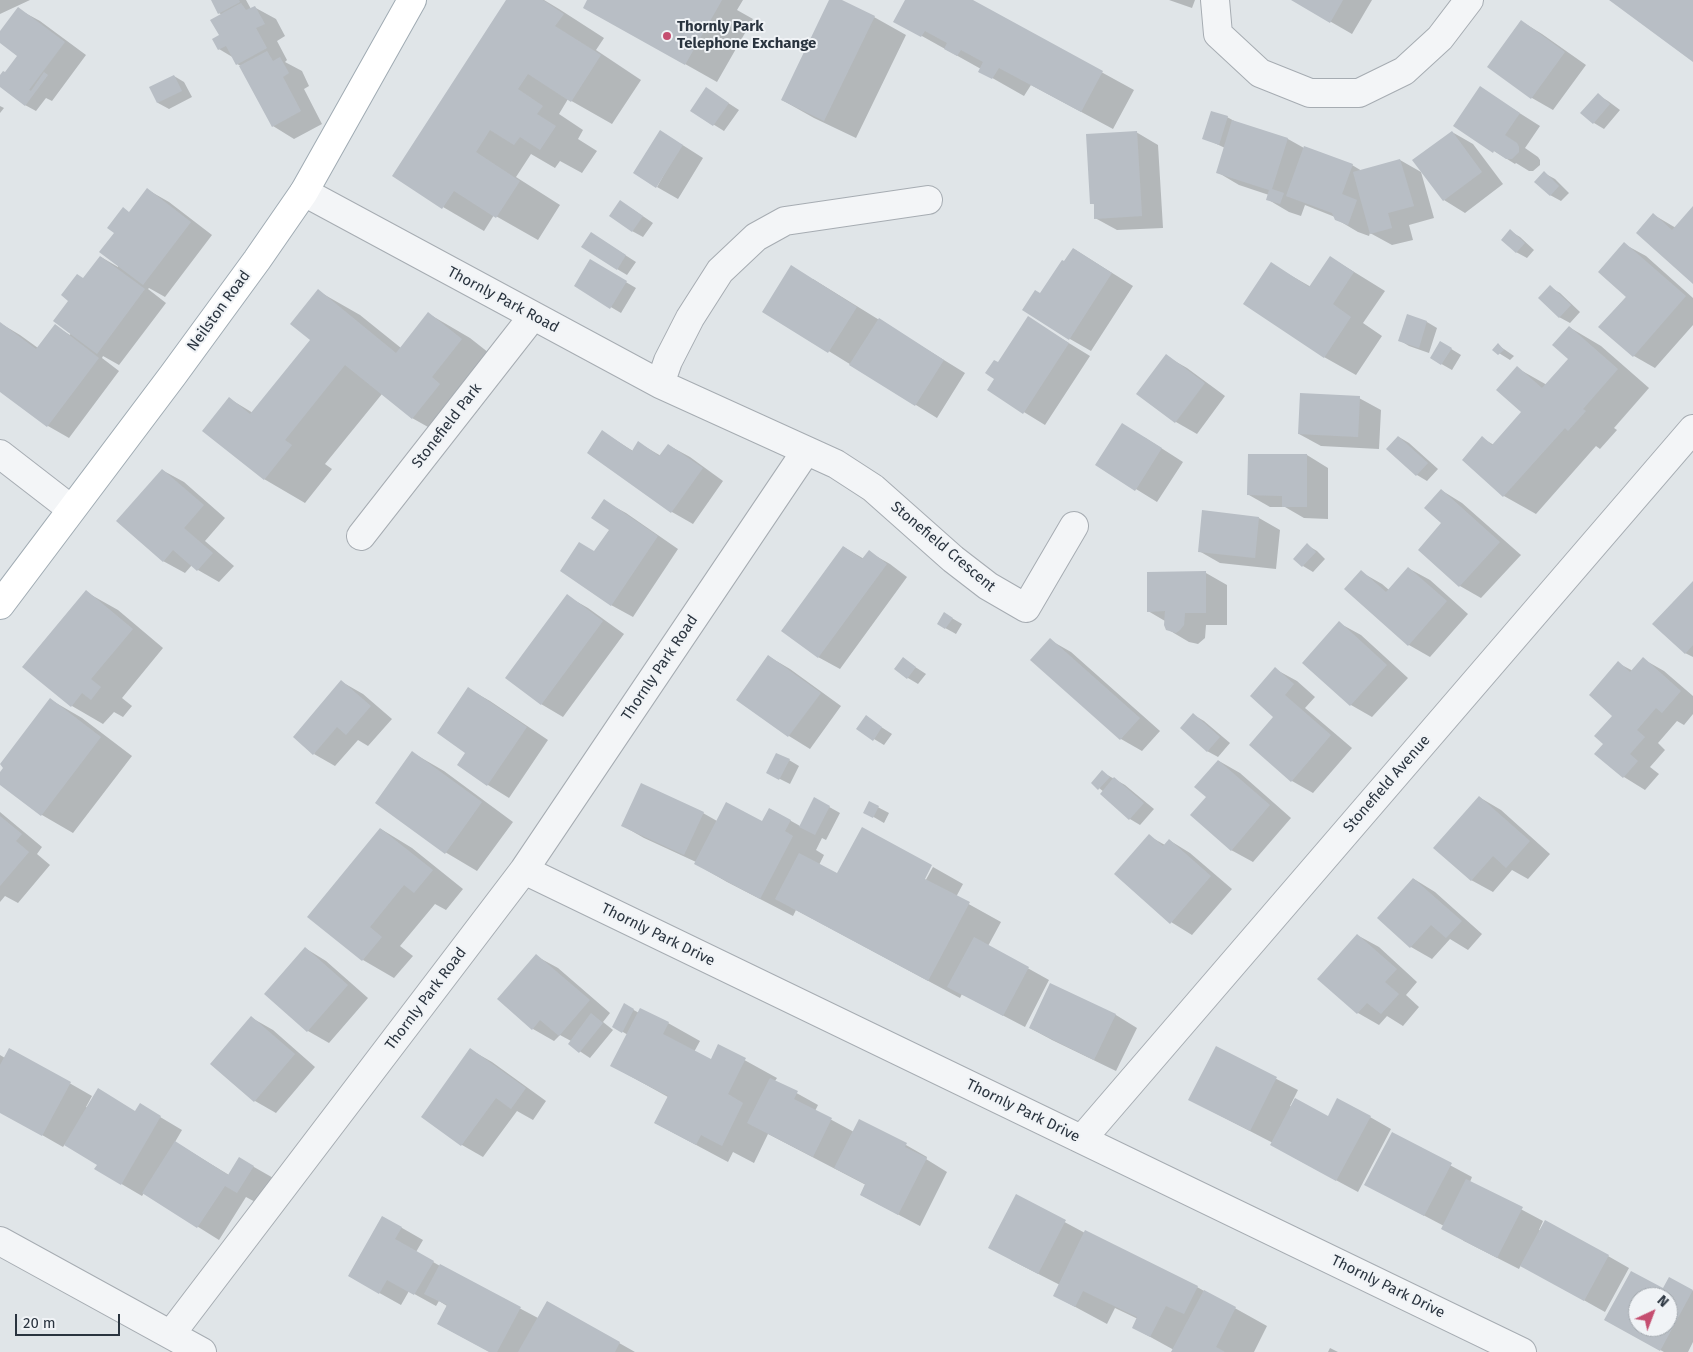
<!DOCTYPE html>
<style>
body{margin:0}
#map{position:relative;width:1693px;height:1352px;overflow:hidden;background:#e0e5e8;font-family:"Fira Sans",sans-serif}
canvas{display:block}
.north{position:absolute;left:1628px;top:1287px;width:50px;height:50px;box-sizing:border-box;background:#f0f3f6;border:1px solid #a1a7ad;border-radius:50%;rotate:43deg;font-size:14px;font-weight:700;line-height:20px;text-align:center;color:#2a343f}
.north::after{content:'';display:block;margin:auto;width:18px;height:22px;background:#c54e70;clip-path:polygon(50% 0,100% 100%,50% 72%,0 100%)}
.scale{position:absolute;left:15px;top:1314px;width:105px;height:22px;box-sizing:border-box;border:2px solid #2a343f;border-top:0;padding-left:6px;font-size:15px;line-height:18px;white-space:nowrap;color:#2a343f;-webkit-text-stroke:4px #f0f3f6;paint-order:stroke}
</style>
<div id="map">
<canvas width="1693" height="1352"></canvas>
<div class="north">N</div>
<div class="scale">20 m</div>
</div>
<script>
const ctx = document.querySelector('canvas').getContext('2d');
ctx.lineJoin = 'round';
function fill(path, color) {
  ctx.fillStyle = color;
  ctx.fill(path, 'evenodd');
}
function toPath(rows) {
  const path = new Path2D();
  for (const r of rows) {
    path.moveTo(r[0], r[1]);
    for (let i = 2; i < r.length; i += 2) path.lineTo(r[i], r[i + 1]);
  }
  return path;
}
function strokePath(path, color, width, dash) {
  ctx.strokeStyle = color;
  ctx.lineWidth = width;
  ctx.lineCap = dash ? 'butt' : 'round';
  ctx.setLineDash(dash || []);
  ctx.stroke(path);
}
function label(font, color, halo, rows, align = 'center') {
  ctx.font = font + ' "Fira Sans",sans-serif';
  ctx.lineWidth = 4;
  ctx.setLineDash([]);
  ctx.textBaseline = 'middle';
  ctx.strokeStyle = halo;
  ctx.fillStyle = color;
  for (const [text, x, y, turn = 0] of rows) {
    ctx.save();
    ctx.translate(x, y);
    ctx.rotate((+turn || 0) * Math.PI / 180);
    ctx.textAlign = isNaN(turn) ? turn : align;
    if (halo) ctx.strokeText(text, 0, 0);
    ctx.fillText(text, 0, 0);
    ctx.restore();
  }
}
const shadow = toPath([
 [0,0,30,0,0,14],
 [212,0,246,0,251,9,254,7,276,19,285,36,277,41,287,60,285,62,302,71,309,86,304,89,322,124,294,139,273,126,241,66,237,64,234,58,219,49,222,15,219,13],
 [508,0,544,0,559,9,604,38,596,50,641,80,612,124,568,99,559,114,583,130,578,139,597,151,582,173,560,161,555,168,531,154,516,177,560,205,538,240,494,215,484,231,443,207],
 [588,0,743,0,737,10,753,19,717,82,584,7],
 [831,0,840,0,874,17,906,35,856,138,814,118,782,100],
 [906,0,970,0,1134,90,1113,129,1031,85,1024,96,980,71,981,69,895,21],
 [1169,0,1195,0,1192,8],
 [1293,0,1372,0,1352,34],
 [18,9,40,21,86,55,52,101,46,98,36,111,25,105,0,86,0,77,11,76,18,56,0,42,0,33],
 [1521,21,1542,34,1586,65,1553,110,1532,98,1488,67],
 [174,76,184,82,192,97,169,109,158,103,151,88],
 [1480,88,1540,126,1525,148,1538,157,1540,160,1540,165,1533,171,1529,171,1516,163,1515,164,1454,126],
 [716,95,739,110,724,131,692,111],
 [1598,95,1608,101,1620,110,1604,129,1594,123],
 [0,106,4,108,0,113],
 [1227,117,1238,123,1288,139,1304,148,1352,165,1362,171,1400,160,1421,172,1434,218,1409,225,1413,240,1392,245,1370,233,1369,236,1358,232,1336,219,1335,217,1305,205,1301,216,1289,212,1267,199,1269,195,1239,185,1217,172,1225,148,1204,138],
 [1136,132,1158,145,1163,228,1117,230,1095,218,1095,205,1092,203],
 [1452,132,1473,144,1503,184,1465,213,1444,200],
 [681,144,703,158,678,199,657,187],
 [1544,173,1555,179,1569,193,1561,201,1550,195],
 [148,190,169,202,212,235,165,297,149,288,148,289,166,303,119,365,103,356,102,358,119,371,69,438,48,426,0,390,0,323,20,335,38,348,55,326,70,335,84,280,101,257,118,267,116,233],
 [631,208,653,223,643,237,632,231],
 [1693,208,1693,282,1654,215,1676,228],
 [1510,231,1520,237,1534,250,1527,258,1516,252],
 [602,240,636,262,627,275,617,269],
 [1624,244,1646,256,1693,298,1693,325,1655,368,1634,356,1600,327,1627,296],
 [1074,249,1133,286,1091,351,1070,339,1041,295],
 [1330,257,1385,291,1363,323,1382,336,1356,375,1324,357,1271,264,1311,287],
 [590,261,636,288,621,313,575,286],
 [813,279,965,373,937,418,764,311],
 [1550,287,1560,293,1580,312,1570,323,1559,317],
 [318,291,360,315,401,348,429,314,470,338,503,364,472,402,480,408,453,441,412,418,382,394,325,464,332,469,305,503,264,479,230,399,253,413,312,340],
 [1408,315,1427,322,1437,328,1429,353,1409,346,1399,340],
 [1028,318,1090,356,1045,425,988,390,995,379,998,364],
 [1569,327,1601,346,1649,388,1614,428,1617,430,1600,449,1596,446,1536,514,1504,496,1463,460,1482,438,1494,445,1523,412,1517,368,1547,385,1570,359],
 [1440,342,1461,355,1452,370,1431,358],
 [1498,345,1514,356,1510,360,1494,350],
 [1166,356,1187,368,1225,396,1197,434,1176,422],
 [1359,398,1381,410,1379,449,1321,446,1299,434],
 [603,432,633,451,639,443,661,456,668,445,690,457,723,481,693,524,672,512,588,453],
 [1144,437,1183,462,1157,502,1097,465],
 [1399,437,1409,443,1438,469,1427,481,1417,475],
 [1249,455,1307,455,1328,468,1328,519,1304,518,1285,507,1270,507,1249,495],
 [162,470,184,482,225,518,205,541,234,566,219,582,198,570,192,565,185,573,163,561],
 [1441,490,1462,503,1521,555,1481,598,1460,586,1419,550,1443,523],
 [604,501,626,513,678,549,633,617,611,605,595,552,610,529],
 [1259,518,1280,530,1276,569,1220,563,1199,551],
 [1307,545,1317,551,1325,559,1313,572,1303,566],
 [844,547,864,559,869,552,890,564,907,577,840,669,818,657],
 [1408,568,1430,580,1468,614,1430,657,1409,645,1361,572,1382,584,1389,590],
 [1206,573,1227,585,1227,625,1206,625,1205,638,1198,644,1189,642,1167,629,1165,621,1148,611],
 [1693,582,1693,657,1685,653],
 [86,592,118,610,163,648,122,698,132,706,123,717,114,712,103,724,72,706],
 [567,596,588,608,624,634,563,717,541,704],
 [945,614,962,624,956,634,938,624],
 [1339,623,1361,635,1408,678,1372,717,1351,705],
 [1050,640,1071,652,1160,731,1142,751,1121,739],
 [768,656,790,669,841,706,810,749,789,736,738,699],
 [903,659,926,674,918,684,908,678],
 [1643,659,1664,671,1693,696,1693,714,1684,725,1677,721,1658,743,1665,750,1650,767,1659,774,1645,790,1624,777,1596,754,1605,743,1614,715,1618,663,1633,671],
 [1275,669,1297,681,1315,697,1305,708,1352,748,1313,793,1292,781,1274,717],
 [342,682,363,694,392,719,368,746,358,740,335,766,314,754],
 [469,689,490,701,548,740,509,798,488,785,459,765,467,753],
 [51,700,82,718,132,756,73,833,42,815,0,784,0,774],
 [1194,715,1204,721,1230,743,1218,757,1207,751],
 [866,717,892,734,884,745,874,739],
 [413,753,444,771,513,822,477,871,445,852],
 [789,760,799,766,790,784,778,778],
 [1219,761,1240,773,1291,818,1253,862,1231,850,1207,797],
 [1102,772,1125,785,1154,809,1140,825,1130,819,1104,792,1093,783],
 [1479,797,1501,810,1550,854,1528,879,1512,870,1493,892,1471,880],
 [815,799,840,813,826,840,822,838,816,850,824,855,819,865,837,875,923,885,933,867,963,884,956,897,1001,922,988,946,1049,980,1025,1027,962,994,960,998,796,910,793,916,727,882,696,864,696,862,644,838,623,826,703,813,717,821,763,823,770,809,800,826],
 [870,803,889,813,884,823,865,812],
 [0,812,42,847,37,854,50,865,18,903,5,896,0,902],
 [381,829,412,848,463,889,446,910,435,904,400,946,413,956,394,978,363,960],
 [1149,836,1165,845,1169,840,1190,853,1232,889,1192,935,1171,922],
 [1414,879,1435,892,1482,934,1468,950,1450,939,1432,959,1411,947,1379,918],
 [1357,935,1379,947,1417,982,1406,995,1419,1007,1403,1026,1387,1016,1379,1025,1358,1013],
 [305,948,326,961,368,998,329,1043,308,1031],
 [536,956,558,968,610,1013,603,1022,613,1030,590,1058,569,1044,571,1041,560,1035,554,1041,533,1029],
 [1051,985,1116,1015,1137,1028,1116,1071,1052,1040,1030,1028],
 [625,1005,639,1013,668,1023,700,1041,694,1052,711,1060,719,1046,777,1078,775,1081,818,1105,815,1111,854,1132,906,1145,927,1157,926,1159,947,1172,920,1226,861,1195,866,1185,768,1134,754,1163,733,1152,728,1162,655,1123,668,1097,612,1066,628,1035,613,1026],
 [252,1018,273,1030,315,1067,276,1113,255,1101],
 [1216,1048,1298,1090,1290,1106,1292,1107,1328,1118,1370,1117,1391,1129,1358,1192,1293,1157,1273,1143,1190,1100],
 [10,1049,92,1096,86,1107,88,1108,136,1112,140,1105,182,1130,175,1142,229,1175,240,1159,275,1179,259,1204,246,1197,219,1240,144,1193,142,1196,96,1169,99,1165,65,1144,63,1147,0,1111,0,1055,5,1058],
 [471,1050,492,1062,546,1101,533,1120,517,1111,483,1157,462,1145,422,1117],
 [1392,1134,1472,1177,1470,1182,1543,1221,1539,1230,1608,1256,1629,1268,1605,1312,1521,1265,1519,1269,1464,1241,1444,1226,1366,1185],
 [1016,1196,1085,1233,1197,1287,1267,1326,1254,1352,1173,1352,1174,1350,1134,1328,1138,1319,1115,1308,1107,1324,1055,1296,1060,1285,1011,1260],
 [383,1217,423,1240,416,1252,440,1266,538,1318,547,1302,635,1352,490,1352,438,1324,447,1306,439,1301,436,1306,409,1291,401,1305,349,1276],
 [1632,1273,1664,1290,1670,1279,1693,1291,1693,1342,1688,1352,1664,1352,1627,1332],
 [1638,1297,1668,1297,1668,1327,1638,1327],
 [1330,1348,1338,1352,1328,1352]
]);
const building = toPath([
 [211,0,239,0,240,2,218,14],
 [506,0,543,0,564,14,555,26,601,55,571,102,528,74,518,89,543,106,537,114,556,126,540,150,520,137,514,145,490,130,476,152,520,181,496,218,454,191,442,209,392,176],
 [587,0,722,0,685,65,583,8],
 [829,0,842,0,875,16,824,121,781,100],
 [905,0,973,0,1103,71,1081,112,999,68,992,79,978,72,983,62,961,50,957,56,944,49,947,43,925,31,921,37,893,22],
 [1291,0,1343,0,1330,23],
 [1609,0,1693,0,1693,62],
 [241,3,246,10,255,6,265,24,256,28,267,48,236,65,226,46,218,50,212,39,219,35,210,20],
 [18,7,65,42,29,90,31,91,44,72,48,75,25,106,0,87,0,75,3,71,5,72,17,56,0,43,0,31],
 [1521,20,1565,52,1531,99,1487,67],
 [267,51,273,61,280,57,289,73,283,77,301,111,272,127,239,66],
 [174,75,182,91,157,103,149,87],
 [1480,86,1520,113,1505,135,1517,143,1519,147,1519,152,1512,159,1506,159,1494,151,1493,153,1453,126],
 [706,87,729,103,713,126,690,111],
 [1598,93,1610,104,1593,124,1580,113],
 [1211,111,1228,116,1219,145,1202,139],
 [1232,120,1288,138,1272,189,1284,193,1280,204,1266,200,1269,190,1216,173],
 [660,130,683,145,656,188,633,173],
 [1137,131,1142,216,1094,219,1094,204,1090,204,1086,134],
 [1452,131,1482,172,1443,201,1412,160],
 [1304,146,1353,164,1342,194,1357,200,1348,225,1335,220,1332,213,1286,196],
 [1400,159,1414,206,1388,213,1392,228,1370,234,1353,172],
 [1544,171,1559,186,1550,196,1534,182],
 [147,188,191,222,143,285,99,252,114,233,107,228,123,207,129,212],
 [620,200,643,216,632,232,609,216],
 [1693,206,1693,284,1636,233,1653,213,1672,230],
 [1510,229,1525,243,1516,253,1501,240],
 [591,232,626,255,617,270,581,247],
 [1624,242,1686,296,1633,357,1598,327,1626,297,1598,272],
 [1073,248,1112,273,1069,340,1022,310,1035,290,1040,293,1062,260,1064,261],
 [100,256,145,289,97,354,53,321,68,301,61,295,77,274,83,278],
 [1330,256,1354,272,1333,304,1351,317,1324,358,1243,304,1271,262,1309,287],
 [590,259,627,281,610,309,574,286],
 [791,265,857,307,828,353,762,312],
 [1550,285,1571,305,1559,318,1538,298],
 [318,289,396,353,428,312,462,339,432,377,440,384,412,419,345,365,285,440,292,445,264,480,202,431,229,397,250,414,310,340,290,324],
 [1407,314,1427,321,1419,348,1398,341],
 [1028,316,1069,343,1023,414,987,390,994,379,985,373,994,360,998,362],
 [879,318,944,360,915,406,849,365],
 [0,322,36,349,55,324,99,358,47,427,0,392],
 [1569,326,1618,369,1583,409,1586,411,1568,431,1565,428,1503,497,1462,460,1482,436,1492,445,1521,412,1496,390,1517,366,1542,388,1568,359,1552,345],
 [1440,341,1452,348,1441,365,1430,358],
 [1498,343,1504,350,1498,355,1492,350],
 [1166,354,1205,383,1175,423,1136,394],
 [1300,393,1360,396,1358,437,1298,434],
 [1122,423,1162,448,1135,491,1095,465],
 [602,430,632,451,638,441,659,456,668,444,703,468,671,513,587,453],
 [1398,436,1428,463,1416,476,1386,449],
 [1248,454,1307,454,1307,507,1282,507,1282,496,1247,495],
 [162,469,204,505,184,528,213,553,197,571,173,550,163,562,116,521],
 [1441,489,1500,542,1459,587,1418,550,1441,523,1424,508],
 [604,499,658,536,611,606,560,571,579,542,594,551,609,530,591,518],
 [1202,510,1259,517,1255,558,1198,552],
 [1307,543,1316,552,1302,567,1293,559],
 [843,546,862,559,869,550,887,564,818,658,781,631],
 [1408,567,1447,601,1408,646,1344,589,1361,570,1386,592],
 [1206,571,1206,613,1185,613,1184,625,1180,630,1176,633,1166,630,1164,625,1165,611,1147,612,1147,572],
 [1693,581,1693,645,1685,654,1652,624],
 [86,590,133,629,91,679,101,687,91,700,82,693,71,707,22,667],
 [567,594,603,621,541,705,505,678],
 [944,612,953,618,945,629,937,624],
 [1339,621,1387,665,1350,706,1302,663],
 [1050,638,1140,718,1120,740,1030,660],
 [768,655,821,693,788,737,736,700],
 [903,657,916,667,907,679,894,669],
 [1643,657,1681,691,1662,713,1656,708,1637,730,1645,737,1630,754,1638,761,1623,778,1594,754,1603,744,1594,736,1612,716,1589,695,1618,661,1630,672],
 [1275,667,1294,684,1285,695,1331,735,1291,782,1249,745,1273,717,1250,696],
 [341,680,371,706,346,735,337,727,313,755,293,737],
 [468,687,527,727,487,786,457,765,465,753,437,733],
 [50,698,101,737,41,816,0,785,0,772,3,768,0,764],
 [1193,713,1220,737,1207,752,1180,728],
 [866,715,882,727,873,741,856,729],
 [412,751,482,802,445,854,375,803],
 [776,753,790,759,779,780,766,773],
 [1218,760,1270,805,1231,851,1190,815,1206,797,1194,787],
 [1102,770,1110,777,1098,790,1091,783],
 [1114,777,1144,803,1129,820,1100,794],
 [641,783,704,812,684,855,621,826],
 [1479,796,1530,841,1506,868,1493,856,1471,881,1433,848],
 [814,797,830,806,815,835,799,827],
 [869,801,879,806,873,818,863,813],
 [726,802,762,821,769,808,791,820,785,831,793,836,760,899,694,864],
 [0,816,22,834,16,841,29,852,0,886],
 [862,827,932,865,925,879,970,902,928,981,775,899,799,853,837,873],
 [380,828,433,870,414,893,404,885,370,927,382,937,362,961,307,917],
 [1149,834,1163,846,1169,839,1211,876,1170,924,1114,874],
 [1413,878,1462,921,1446,938,1431,925,1410,948,1377,918],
 [1357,934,1397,969,1385,982,1399,994,1381,1014,1367,1003,1357,1014,1317,979],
 [974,937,1029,967,1003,1016,947,987],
 [305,947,348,985,307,1032,264,994],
 [536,954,590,1000,559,1036,540,1020,532,1030,497,999],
 [1050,983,1116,1014,1094,1060,1029,1028],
 [624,1003,634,1009,622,1033,612,1027],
 [640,1008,669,1022,663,1034,711,1059,718,1044,746,1058,728,1094,743,1103,722,1146,701,1135,696,1145,654,1123,668,1096,610,1066],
 [591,1013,603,1023,579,1053,568,1044],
 [251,1016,295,1054,254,1102,210,1064],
 [1216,1046,1277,1077,1250,1131,1188,1100],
 [9,1048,71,1082,42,1136,0,1113,0,1065],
 [470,1048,526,1088,511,1109,496,1098,461,1146,421,1117],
 [770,1078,798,1091,794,1099,832,1118,813,1157,747,1123],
 [98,1088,135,1111,140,1103,161,1116,121,1185,94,1169,97,1165,64,1145],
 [1295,1098,1328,1116,1337,1098,1371,1116,1336,1181,1270,1145],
 [859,1119,907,1143,905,1147,927,1158,898,1215,860,1195,865,1184,834,1168],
 [1392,1132,1452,1163,1424,1216,1364,1185],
 [175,1141,228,1175,239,1157,254,1166,237,1193,225,1186,197,1228,142,1193],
 [1466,1179,1523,1207,1497,1258,1441,1229],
 [1016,1194,1066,1220,1038,1274,988,1248],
 [382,1216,402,1227,395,1239,434,1261,414,1295,387,1280,379,1294,348,1276],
 [1545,1220,1609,1255,1584,1301,1520,1266],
 [1085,1230,1198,1286,1184,1314,1166,1306,1150,1337,1132,1328,1137,1317,1083,1291,1075,1307,1053,1296],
 [440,1264,521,1307,497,1352,489,1352,437,1324,447,1305,424,1294],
 [1631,1271,1663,1288,1669,1277,1693,1290,1660,1351,1604,1320],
 [1638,1297,1668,1297,1668,1327,1638,1327],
 [1204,1290,1236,1307,1216,1347,1225,1352,1171,1352],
 [547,1301,620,1342,615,1352,518,1352]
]);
const minor = toPath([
 [1215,0,1218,34,1260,73,1310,93,1359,93,1404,71,1440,38,1469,0],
 [304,192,660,384,836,464,873,488,953,559,988,586,1026,608,1074,526],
 [660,384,668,361,690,318,720,271,756,237,785,221,928,200],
 [0,454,71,509],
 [361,536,533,316],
 [524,870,1522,1352],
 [1082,1139,1693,429],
 [0,1241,202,1352],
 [171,1334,524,870,806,451]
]);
const major = toPath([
 [0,605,173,375,257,260,304,192,412,0]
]);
const markers = [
 [667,36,5,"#c54e70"]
];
const poiNames = [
 ["Thornly Park",677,27],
 ["Telephone Exchange",677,44]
];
const streetNames = [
 ["Thornly Park Road",503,300,28],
 ["Neilston Road",219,311,-54],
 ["Stonefield Park",447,426,-52],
 ["Stonefield Crescent",943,547,40],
 ["Thornly Park Road",660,668,-56],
 ["Stonefield Avenue",1387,784,-49],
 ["Thornly Park Drive",658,935,26],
 ["Thornly Park Road",426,999,-53],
 ["Thornly Park Drive",1023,1111,26],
 ["Thornly Park Drive",1388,1287,26]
];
fill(shadow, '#0003');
fill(building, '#b8bec5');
strokePath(minor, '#a6acb2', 30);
strokePath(major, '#a0abb3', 30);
strokePath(minor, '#f3f5f7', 28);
strokePath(major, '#fff', 28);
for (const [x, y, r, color] of markers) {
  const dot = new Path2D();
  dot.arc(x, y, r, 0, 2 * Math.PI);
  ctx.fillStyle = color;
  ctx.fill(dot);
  strokePath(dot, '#f0f3f6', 2);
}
label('bold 15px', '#2a343f', '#f0f3f6', poiNames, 'left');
label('15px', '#2a343f', '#f0f3f6', streetNames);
</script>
